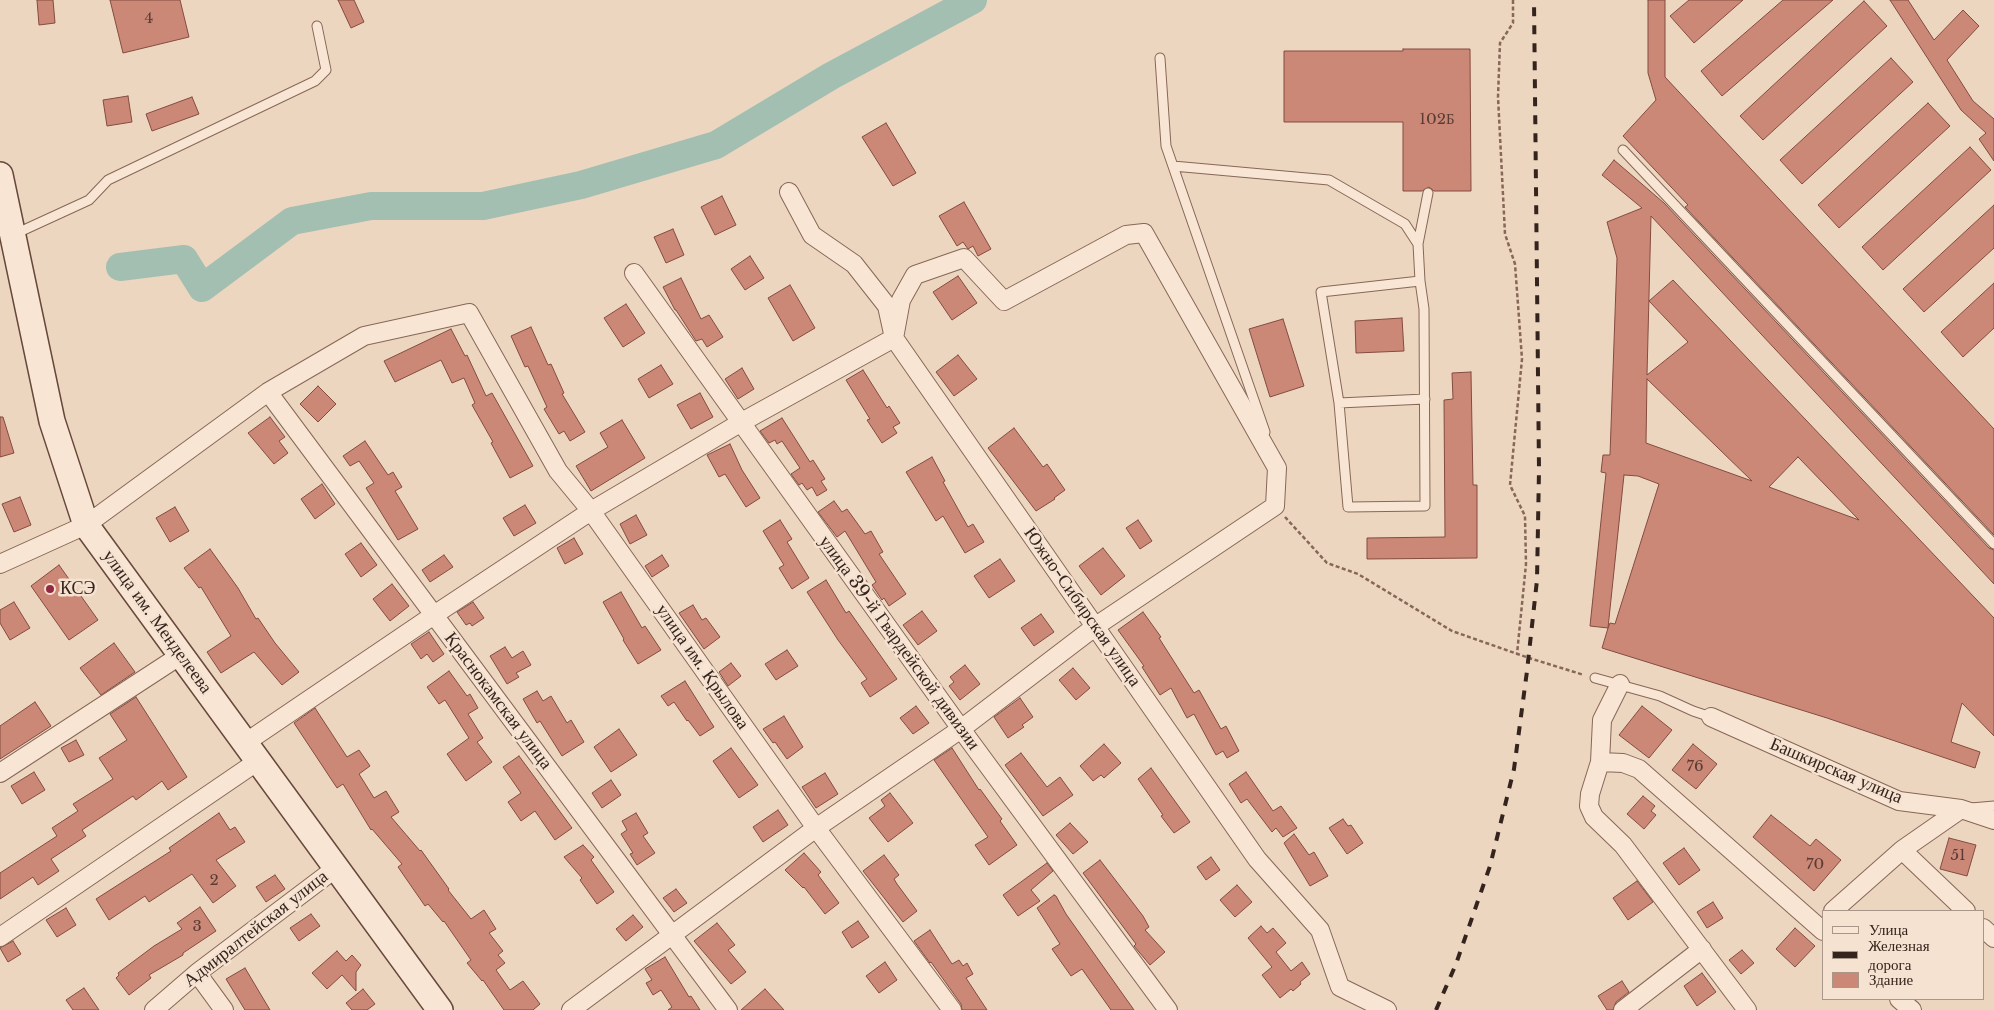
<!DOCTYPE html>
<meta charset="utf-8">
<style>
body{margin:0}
#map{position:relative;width:1994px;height:1010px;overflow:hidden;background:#edd6c0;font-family:"Libre Baskerville",serif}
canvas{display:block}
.legend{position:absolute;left:1822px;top:910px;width:162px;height:90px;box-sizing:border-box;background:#f5e2d0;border:1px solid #a89688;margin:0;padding:6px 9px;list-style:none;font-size:15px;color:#35231d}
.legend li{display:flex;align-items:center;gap:10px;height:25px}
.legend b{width:25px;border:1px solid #a89688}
</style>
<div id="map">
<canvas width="1994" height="1010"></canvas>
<ul class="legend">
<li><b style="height:6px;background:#f8e5d3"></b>Улица</li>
<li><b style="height:6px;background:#35231d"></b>Железная дорога</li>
<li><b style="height:14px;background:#cb8877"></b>Здание</li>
</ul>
</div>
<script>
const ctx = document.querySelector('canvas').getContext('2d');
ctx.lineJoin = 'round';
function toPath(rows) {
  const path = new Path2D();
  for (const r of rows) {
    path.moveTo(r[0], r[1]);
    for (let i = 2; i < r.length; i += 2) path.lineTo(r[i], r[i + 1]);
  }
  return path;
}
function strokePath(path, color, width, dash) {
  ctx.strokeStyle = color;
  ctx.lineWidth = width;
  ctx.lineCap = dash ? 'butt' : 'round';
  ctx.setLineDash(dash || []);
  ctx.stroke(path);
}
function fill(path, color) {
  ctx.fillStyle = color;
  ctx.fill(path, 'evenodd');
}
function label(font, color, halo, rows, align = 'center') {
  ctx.font = font + ' "Libre Baskerville",serif';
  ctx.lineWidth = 5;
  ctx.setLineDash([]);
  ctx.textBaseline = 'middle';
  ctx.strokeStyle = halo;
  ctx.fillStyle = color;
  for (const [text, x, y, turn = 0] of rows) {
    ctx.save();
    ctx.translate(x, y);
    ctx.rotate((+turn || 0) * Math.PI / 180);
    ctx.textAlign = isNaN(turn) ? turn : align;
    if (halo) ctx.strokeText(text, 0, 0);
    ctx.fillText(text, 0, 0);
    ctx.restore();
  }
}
const river = toPath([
 [120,267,184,259,202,288,292,221,371,206,483,206,581,185,716,145,831,76,973,0]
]);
const building = toPath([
 [37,0,53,0,55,23,39,25,37,0],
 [110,0,180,0,189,37,123,53,110,0],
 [338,0,354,0,364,22,351,28,338,0],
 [1648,0,1665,0,1665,77,1994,429,1994,535,1685,207,1688,205,1623,136,1656,100,1648,73,1648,0],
 [1689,0,1743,0,1694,43,1670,16,1689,0],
 [1783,0,1833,0,1722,96,1701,71,1783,0],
 [1890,0,1908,0,1934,40,1963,10,1979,26,1947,60,1973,101,1994,119,1994,161,1979,139,1986,133,1961,110,1890,0],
 [1864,1,1887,26,1763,140,1740,116,1864,1],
 [1403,49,1470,49,1471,191,1434,191,1429,187,1422,191,1403,191,1403,122,1284,122,1284,51,1403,51,1403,49],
 [1891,58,1913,82,1802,184,1780,160,1891,58],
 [128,96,132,122,107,126,103,100,128,96],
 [192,97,199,114,152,131,146,114,192,97],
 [1928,103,1950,126,1839,228,1818,205,1928,103],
 [886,123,916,173,893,186,862,137,886,123],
 [1970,147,1991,170,1883,270,1862,247,1970,147],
 [1614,160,1664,203,1989,548,1994,550,1994,584,1651,216,1647,375,1688,342,1649,301,1673,280,1994,618,1994,736,1962,703,1951,742,1980,752,1975,768,1827,718,1602,648,1608,628,1590,626,1606,473,1601,472,1603,455,1610,455,1617,258,1607,222,1642,208,1602,175,1614,160],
 [1647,379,1752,481,1646,443,1647,379],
 [1798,457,1859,520,1769,487,1798,457],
 [1624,475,1638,476,1659,484,1615,624,1610,623,1608,628,1624,475],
 [722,196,736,225,715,235,701,207,722,196],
 [964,202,991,249,978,256,973,246,968,249,963,242,957,246,939,216,964,202],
 [1994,205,1994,248,1924,312,1903,289,1994,205],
 [673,229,684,255,666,263,654,237,673,229],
 [750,256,764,278,745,290,731,269,750,256],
 [958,276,977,303,952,320,933,292,958,276],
 [681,278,701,319,709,315,723,337,707,347,702,339,696,341,676,310,675,310,663,287,681,278],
 [1994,283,1994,328,1963,357,1941,332,1994,283],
 [790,285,815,328,793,341,768,298,790,285],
 [626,304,645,333,623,347,604,318,626,304],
 [1402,318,1404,351,1356,353,1355,321,1402,318],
 [1283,319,1304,386,1270,397,1249,329,1283,319],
 [531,327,548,365,551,364,564,393,562,394,585,432,570,441,564,431,559,434,544,409,547,407,528,366,525,367,511,336,531,327],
 [451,329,465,356,467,355,486,396,492,393,533,466,510,478,491,443,493,442,472,405,475,403,464,378,452,383,441,360,395,382,384,361,451,329],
 [958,355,977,379,954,396,936,372,958,355],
 [661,365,673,384,649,398,638,379,661,365],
 [742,368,754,389,738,399,725,379,742,368],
 [863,370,887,408,889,406,900,423,893,427,897,433,882,443,867,420,870,419,846,380,863,370],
 [1471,372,1473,485,1477,485,1477,558,1367,559,1367,538,1445,537,1444,400,1453,399,1452,373,1471,372],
 [318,386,336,404,318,422,300,404,318,386],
 [700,393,713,417,691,429,677,405,700,393],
 [0,417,3,417,14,453,0,457,0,417],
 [270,417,285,437,279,441,288,453,274,464,248,433,270,417],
 [782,418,810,462,813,460,825,479,821,481,827,490,817,496,812,487,807,490,802,483,799,485,791,474,800,468,782,441,777,444,775,440,769,443,760,431,782,418],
 [622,420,645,458,591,491,576,466,608,447,600,433,622,420],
 [1014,428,1043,467,1047,464,1065,490,1054,498,1055,499,1036,511,988,448,1014,428],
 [365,441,388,475,393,472,402,487,395,491,418,529,398,540,366,488,374,483,359,461,350,466,343,456,365,441],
 [730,444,742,470,760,498,746,507,725,474,719,477,707,455,730,444],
 [932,457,945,481,943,482,968,527,973,524,984,542,965,553,943,516,936,521,906,472,932,457],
 [322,484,335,504,315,519,301,499,322,484],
 [20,497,31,525,14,532,2,504,20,497],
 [834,501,842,512,847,509,865,534,871,531,883,552,879,554,906,594,889,606,884,598,882,600,872,585,876,582,845,531,837,537,818,512,834,501],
 [525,505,536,523,514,536,503,518,525,505],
 [175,507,189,531,170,542,156,518,175,507],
 [636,515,647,535,630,544,620,524,636,515],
 [780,520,792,539,787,542,809,578,792,589,779,568,784,565,763,531,780,520],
 [1138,520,1152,541,1140,549,1126,528,1138,520],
 [574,538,583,554,565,564,557,548,574,538],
 [361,543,377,565,361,577,345,554,361,543],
 [1103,548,1125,576,1101,595,1079,566,1103,548],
 [210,549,238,588,256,619,258,618,275,643,299,672,282,685,254,652,221,673,207,652,231,636,201,587,199,588,184,568,210,549],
 [444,555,453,567,430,582,422,570,444,555],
 [662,555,669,566,652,577,645,566,662,555],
 [1000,559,1015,581,989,598,974,576,1000,559],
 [59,565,98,620,69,640,31,586,59,565],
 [826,580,846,613,849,611,897,679,870,697,861,683,867,679,838,640,807,592,826,580],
 [392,584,409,606,390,621,373,599,392,584],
 [621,592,642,628,645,626,661,650,638,664,623,640,624,639,603,602,621,592],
 [14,602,30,628,10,640,0,623,0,610,14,602],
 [473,602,484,618,472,626,470,623,466,625,457,612,473,602],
 [693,605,702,620,706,618,720,637,704,649,679,613,693,605],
 [922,611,937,631,918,645,903,625,922,611],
 [1143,612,1161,637,1159,638,1194,693,1199,690,1221,729,1226,726,1239,751,1227,758,1223,751,1216,755,1194,714,1187,718,1171,688,1160,695,1142,667,1144,666,1118,630,1143,612],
 [1041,614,1054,632,1034,646,1021,628,1041,614],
 [429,632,444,654,433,662,427,654,421,659,411,644,429,632],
 [114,643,135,672,101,695,80,668,114,643],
 [505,647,512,658,523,651,531,665,516,673,519,677,507,684,490,656,505,647],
 [787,650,798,666,776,680,765,664,787,650],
 [731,663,741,676,728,686,719,672,731,663],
 [965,665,980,684,960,700,949,686,954,682,950,677,965,665],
 [1073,668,1090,688,1076,700,1059,680,1073,668],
 [449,671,467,696,470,694,478,708,468,714,483,738,477,742,492,762,466,781,447,754,469,738,445,700,439,704,427,687,449,671],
 [685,681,714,727,700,736,688,720,687,721,674,702,668,706,661,696,685,681],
 [537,691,543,701,551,696,567,723,571,720,584,742,562,756,540,721,537,723,523,699,537,691],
 [136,697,187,777,168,790,162,781,136,800,133,796,82,830,86,836,51,859,59,871,38,885,33,877,0,899,0,873,57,836,52,828,78,811,73,804,113,779,99,758,127,740,110,714,136,697],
 [1020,698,1033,717,1022,725,1024,727,1008,738,994,717,1020,698],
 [35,702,51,726,0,759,0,726,35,702],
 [916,706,929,723,913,734,900,718,916,706],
 [1642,706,1672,730,1649,758,1619,735,1642,706],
 [315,708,347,757,359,750,370,766,359,774,374,798,386,791,399,812,391,817,420,851,421,850,449,889,448,890,471,919,484,910,496,929,489,933,503,951,498,955,505,963,496,970,510,990,523,981,540,1004,533,1010,504,1010,483,980,482,981,467,963,471,960,444,921,443,922,428,904,425,906,398,867,402,864,372,829,371,830,343,784,337,788,294,723,315,708],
 [784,716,803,747,787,759,775,742,773,743,763,729,784,716],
 [619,729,637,755,611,772,594,747,619,729],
 [76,740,84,755,69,762,61,748,76,740],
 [1104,744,1121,763,1104,778,1101,775,1093,781,1080,766,1104,744],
 [1693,744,1717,764,1696,789,1672,770,1693,744],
 [731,748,758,785,739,798,713,761,731,748],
 [952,748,979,790,980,789,1002,819,1000,821,1017,845,989,865,975,845,988,837,934,760,952,748],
 [1021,753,1047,787,1060,777,1073,795,1043,816,1005,765,1021,753],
 [519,756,572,828,555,840,535,811,521,821,508,802,521,793,503,767,519,756],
 [1151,768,1190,822,1174,833,1161,816,1163,815,1138,779,1151,768],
 [34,772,45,790,22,804,11,786,34,772],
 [1246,772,1273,811,1281,806,1297,828,1283,837,1276,828,1272,832,1247,799,1241,803,1229,784,1246,772],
 [825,773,838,794,816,808,802,787,825,773],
 [611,780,621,795,602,808,592,793,611,780],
 [890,793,913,823,888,842,869,818,885,806,881,800,890,793],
 [1643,796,1655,806,1651,811,1656,815,1644,829,1627,814,1643,796],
 [778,810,788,825,763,842,753,827,778,810],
 [219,813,230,830,235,827,245,842,216,860,236,886,213,903,192,874,149,902,145,896,109,920,96,899,171,851,169,848,219,813],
 [636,813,648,833,643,836,655,853,637,865,630,854,633,853,621,834,627,830,622,821,636,813],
 [1771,815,1810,846,1816,839,1841,860,1814,891,1753,837,1771,815],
 [1343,819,1348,826,1351,825,1363,843,1347,854,1329,828,1343,819],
 [1070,823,1088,842,1073,854,1056,835,1070,823],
 [1294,834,1309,855,1314,852,1328,876,1310,886,1284,843,1294,834],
 [1949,838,1976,845,1967,876,1940,869,1949,838],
 [583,845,594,857,591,860,614,892,597,904,580,880,582,878,564,857,583,845],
 [1684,848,1700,870,1679,885,1663,863,1684,848],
 [804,853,821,872,818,875,839,903,825,914,804,887,803,888,785,870,804,853],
 [884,855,899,875,894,879,897,884,917,911,903,922,863,871,884,855],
 [1211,857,1220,870,1206,880,1197,867,1211,857],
 [1100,860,1143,916,1149,927,1145,930,1165,952,1150,965,1134,946,1136,944,1083,873,1100,860],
 [1047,863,1053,871,1031,890,1040,901,1018,916,1003,895,1047,863],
 [275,875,285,889,266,902,256,887,275,875],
 [1637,881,1653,902,1628,920,1613,898,1637,881],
 [1237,885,1252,902,1235,917,1220,900,1237,885],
 [676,889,687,903,674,912,663,898,676,889],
 [1054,895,1056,896,1066,914,1134,1010,1111,1010,1082,969,1071,976,1052,949,1060,944,1037,908,1054,895],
 [1713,902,1723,918,1707,928,1697,912,1713,902],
 [200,907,216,931,183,953,183,955,149,975,151,978,129,995,116,978,119,975,118,973,154,946,182,929,177,923,200,907],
 [66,908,76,925,57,937,46,920,66,908],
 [311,914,320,926,299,941,290,928,311,914],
 [633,915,643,927,626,941,616,929,633,915],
 [858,921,869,937,852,948,842,932,858,921],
 [717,923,735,945,728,950,746,972,731,984,694,941,717,923],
 [1261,926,1267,933,1273,928,1286,943,1276,952,1291,971,1302,962,1310,974,1300,982,1301,984,1293,991,1291,989,1280,998,1262,975,1272,967,1248,938,1261,926],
 [1795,928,1815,946,1795,967,1776,949,1795,928],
 [930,930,952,964,959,960,963,966,967,963,973,974,966,978,987,1010,962,1010,961,1004,931,962,930,963,914,941,930,930],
 [13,941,21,954,8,962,0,948,13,941],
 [1742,950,1754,963,1741,974,1729,960,1742,950],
 [337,951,346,961,352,955,361,965,356,972,356,991,342,975,327,989,312,973,337,951],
 [665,957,689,997,691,996,700,1010,668,1010,672,1007,661,990,653,995,646,983,652,980,645,969,665,957],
 [885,962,897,980,879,993,866,976,885,962],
 [245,968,270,1010,245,1010,226,979,245,968],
 [1702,973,1716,992,1697,1006,1684,986,1702,973],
 [1622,981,1629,992,1616,1002,1613,1010,1607,1010,1598,996,1622,981],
 [84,988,99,1010,73,1010,66,1000,84,988],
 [363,989,375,1004,367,1010,352,1010,346,1003,363,989],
 [765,989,784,1010,741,1010,765,989]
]);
const path = toPath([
 [1513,0,1513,23,1500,43,1498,97,1505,234,1515,264,1522,359,1510,485,1525,516,1526,564,1517,654],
 [1285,517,1327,563,1358,574,1452,631,1529,658,1584,675]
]);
const lane = toPath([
 [1160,58,1166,146,1265,432],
 [1623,150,1994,544],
 [1173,166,1329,180,1405,224,1418,244,1420,281,1321,292,1339,403,1348,507,1425,506,1424,309,1420,281],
 [15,234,89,200,108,180,315,81,326,70,317,26],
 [1418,244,1428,193],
 [1339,403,1425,399],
 [1595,678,1660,696,1693,711,1711,717],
 [1971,808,1994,806]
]);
const street = toPath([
 [789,192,812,235,854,264,887,306,894,338,1257,859,1320,930,1340,987,1387,1010],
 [634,273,961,729,1168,1010],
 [268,392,728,1010],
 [0,564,86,525,268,392,364,336,469,313,558,471,591,511,816,828,952,1010],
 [1620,684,1602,720,1600,762,1590,794,1589,806,1594,817,1623,845,1747,1010],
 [1711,717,1899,801,1961,809,1994,820],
 [245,743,434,615,591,511,740,423,894,338,901,300,915,275,964,258,1004,301,1126,235,1144,233,1277,468,1275,506,1096,626,961,729,816,828,571,1010],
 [1600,762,1623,763,1639,769,1823,931],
 [0,773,181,655],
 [1961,809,1902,850,1966,911],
 [1833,911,1902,850],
 [1983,928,1994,938],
 [0,937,258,761],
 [197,973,224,1010],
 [1899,999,1912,1010],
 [154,1010,197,973,336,868],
 [1623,1010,1702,949]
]);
const secondary = toPath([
 [0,175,52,421,86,525,440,1010]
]);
const rail = toPath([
 [1436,1010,1456,964,1490,866,1514,769,1527,671,1537,580,1539,470,1534,0]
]);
const markers = [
 [50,589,5,"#942a41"]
];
const numberNames = [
 ["4",149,19],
 ["102Б",1437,120],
 ["76",1695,767],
 ["51",1958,856],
 ["70",1815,865],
 ["2",214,881],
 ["3",197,927]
];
const poiNames = [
 ["КСЭ",60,589]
];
const streetNames = [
 ["Южно-Сибирская улица",1082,607,55],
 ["улица им. Менделеева",157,622,54],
 ["улица 39-й Гвардейской дивизии",899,643,54],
 ["улица им. Крылова",702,667,55],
 ["Краснокамская улица",498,701,53],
 ["Башкирская улица",1836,771,23],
 ["Адмиралтейская улица",256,929,-38]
];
strokePath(river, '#a3bfb1', 28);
fill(building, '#cb8877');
strokePath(building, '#844b3f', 1);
strokePath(lane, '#866758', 11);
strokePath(street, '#866758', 20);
strokePath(secondary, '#67483c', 28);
strokePath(path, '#866758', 2.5, [4, 2.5]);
strokePath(lane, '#f8e5d3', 9);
strokePath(street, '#f8e5d3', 18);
strokePath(secondary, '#f8e5d3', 25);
strokePath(rail, '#35231d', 4, [9, 9]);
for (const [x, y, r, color] of markers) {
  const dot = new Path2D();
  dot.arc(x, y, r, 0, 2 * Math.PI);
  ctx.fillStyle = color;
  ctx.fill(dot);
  strokePath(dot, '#f5e2d0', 2);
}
label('15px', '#5a3c34', null, numberNames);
label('18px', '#35231d', '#f5e2d0', poiNames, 'left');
label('18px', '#35231d', '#f5e2d0', streetNames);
</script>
